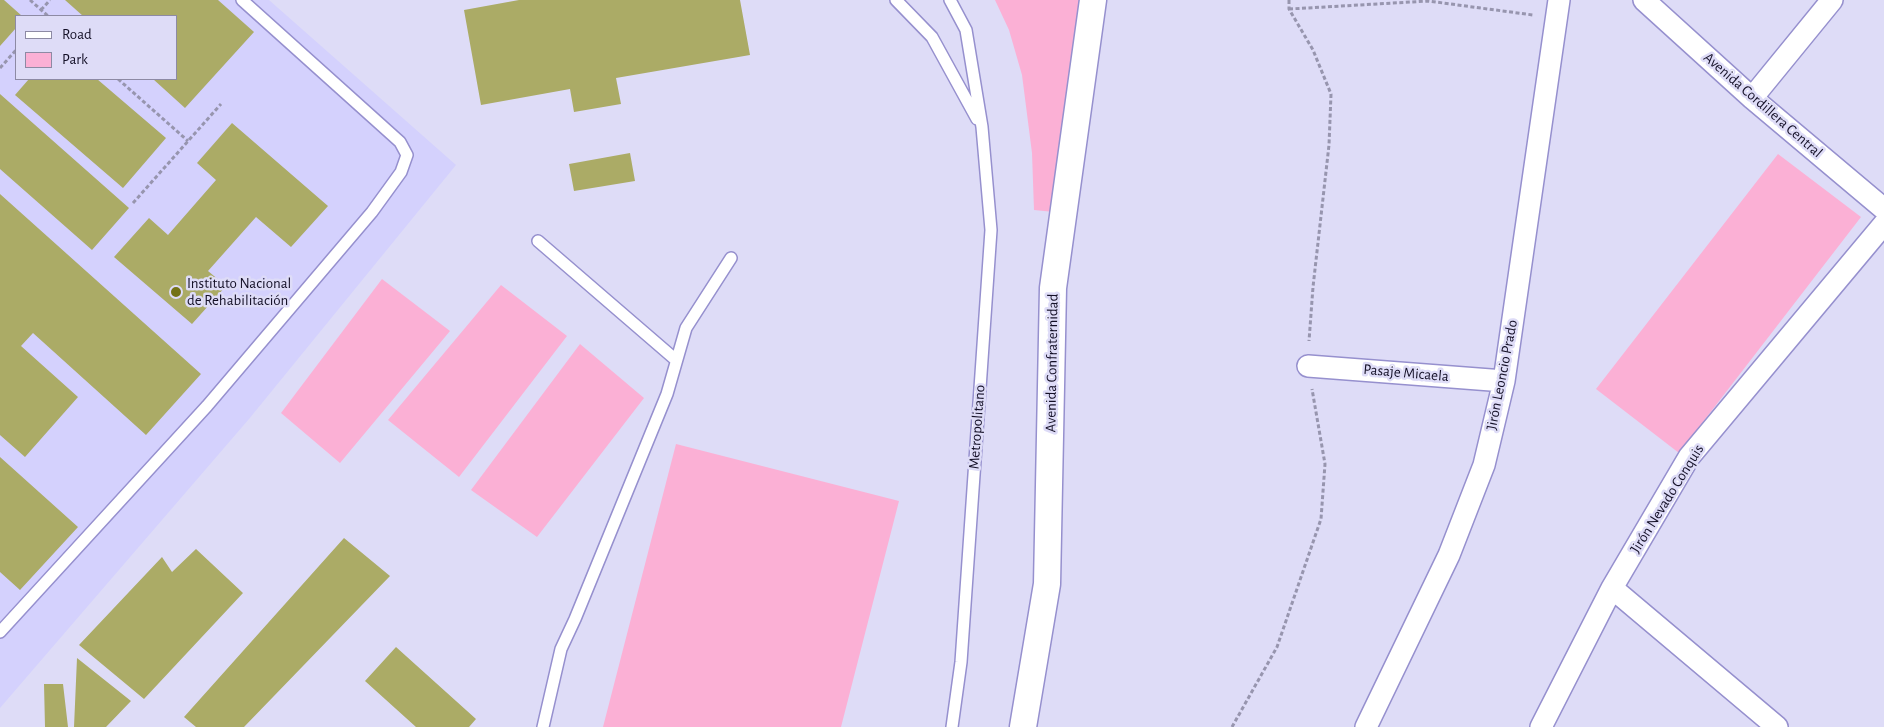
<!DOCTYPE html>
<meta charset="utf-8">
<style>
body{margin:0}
#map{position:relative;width:1884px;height:727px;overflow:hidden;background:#dedcf7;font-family:"Alegreya Sans",sans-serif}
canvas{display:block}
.legend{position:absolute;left:15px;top:15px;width:162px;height:65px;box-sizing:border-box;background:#dedcf7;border:1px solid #8d8aa4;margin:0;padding:6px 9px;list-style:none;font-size:15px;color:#141027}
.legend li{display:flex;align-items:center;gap:10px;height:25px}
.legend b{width:25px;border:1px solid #8d8aa4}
</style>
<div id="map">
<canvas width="1884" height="727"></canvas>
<ul class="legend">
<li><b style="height:6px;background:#fff"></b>Road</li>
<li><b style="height:14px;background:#fbb0d5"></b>Park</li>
</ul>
</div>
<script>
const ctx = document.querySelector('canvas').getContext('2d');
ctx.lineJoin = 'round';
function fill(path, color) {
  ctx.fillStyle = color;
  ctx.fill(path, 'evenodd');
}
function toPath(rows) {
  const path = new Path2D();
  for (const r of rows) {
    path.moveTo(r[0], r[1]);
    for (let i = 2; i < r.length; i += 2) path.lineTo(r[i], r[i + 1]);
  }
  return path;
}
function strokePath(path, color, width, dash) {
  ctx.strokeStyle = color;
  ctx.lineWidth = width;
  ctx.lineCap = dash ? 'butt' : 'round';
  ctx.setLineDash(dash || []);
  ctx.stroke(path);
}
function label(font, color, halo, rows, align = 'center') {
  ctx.font = font + ' "Alegreya Sans",sans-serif';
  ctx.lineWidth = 5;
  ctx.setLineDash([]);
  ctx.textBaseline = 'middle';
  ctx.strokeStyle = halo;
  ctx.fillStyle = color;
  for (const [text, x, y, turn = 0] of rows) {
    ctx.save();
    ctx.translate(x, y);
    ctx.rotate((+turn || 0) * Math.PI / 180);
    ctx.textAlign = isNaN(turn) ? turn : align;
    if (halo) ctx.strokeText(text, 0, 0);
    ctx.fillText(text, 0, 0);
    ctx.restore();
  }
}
const built = toPath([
 [0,0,269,0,456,165,249,419,0,708],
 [16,16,176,16,176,79,16,79]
]);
const green = toPath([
 [995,0,1080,0,1054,212,1034,210,1032,153,1022,75,1009,30],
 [1778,154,1861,217,1679,453,1596,389],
 [382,279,450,331,340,463,281,413],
 [501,285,567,336,459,477,388,420],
 [580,344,644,398,537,537,471,490],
 [676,444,899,501,841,727,603,727]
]);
const building = toPath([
 [0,0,4,0,22,16,16,16,16,28,0,46],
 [65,0,218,0,254,32,185,108,153,79,176,79,176,16,83,16],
 [519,0,740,0,750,55,616,78,621,104,574,112,570,89,481,105,464,10],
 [29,79,97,79,166,138,123,188,15,95],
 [0,94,129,208,92,250,0,169],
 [232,123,328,206,291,247,256,217,208,271,226,286,192,324,114,257,149,218,168,235,216,180,197,163],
 [630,153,635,181,574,191,569,164],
 [0,194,201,374,146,435,33,333,21,346,78,397,25,457,0,435],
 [0,457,78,527,20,590,0,572],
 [344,538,390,576,244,727,196,727,184,717],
 [196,549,243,593,144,699,79,645,162,557,172,572],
 [396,647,476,719,469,727,416,727,365,681],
 [77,658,131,701,106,727,74,727],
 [44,684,63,684,68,727,45,727]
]);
const path = toPath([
 [30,0,48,16],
 [1289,0,1289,9,1313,50,1331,94,1329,145,1313,287,1309,341],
 [1289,9,1428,1,1533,15],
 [41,10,50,0],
 [0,68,16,50],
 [118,79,188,141],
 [133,203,221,104],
 [1232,727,1277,647,1321,519,1325,464,1312,389]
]);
const service = toPath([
 [896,0,932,37,977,119],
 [950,0,966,30,982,127,991,230,961,662,952,727],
 [538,241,676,360],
 [0,632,207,406,372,212,401,172,407,155,400,142,242,0],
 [543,727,561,649,575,619,667,394,686,328,731,258]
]);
const minor = toPath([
 [1644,0,1752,98,1884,209],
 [1752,98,1832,0],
 [1308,366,1504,381],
 [1612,588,1777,727],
 [1366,727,1449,555,1484,465,1504,381,1559,0],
 [1541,727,1612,588,1689,457,1884,224]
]);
const tertiary = toPath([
 [1023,727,1047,584,1053,288,1093,0]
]);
const markers = [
 [176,292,6,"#747216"]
];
const streetNames = [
 ["Avenida Cordillera Central",1763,105,41],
 ["Avenida Confraternidad",1052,363,-89],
 ["Pasaje Micaela",1406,373,5],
 ["Jirón Leoncio Prado",1502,375,-79],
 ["Metropolitano",977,427,-86],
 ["Jirón Nevado Conquis",1667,499,-58]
];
const poiNames = [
 ["Instituto Nacional",187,283],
 ["de Rehabilitación",187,300]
];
fill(built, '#d4d1fd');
fill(green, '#fbb0d5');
fill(building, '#abab66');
strokePath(service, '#9690ce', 14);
strokePath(minor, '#9690ce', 24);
strokePath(tertiary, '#9690ce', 29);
strokePath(path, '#9795ae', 3, [4, 2.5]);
strokePath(service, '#fff', 11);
strokePath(minor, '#fff', 21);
strokePath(tertiary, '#fff', 26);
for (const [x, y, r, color] of markers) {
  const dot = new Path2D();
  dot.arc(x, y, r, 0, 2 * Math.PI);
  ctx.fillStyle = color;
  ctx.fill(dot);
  strokePath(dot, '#dedcf7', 2);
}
label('15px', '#141027', '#dedcf7', streetNames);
label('15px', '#141027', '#dedcf7', poiNames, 'left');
</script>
